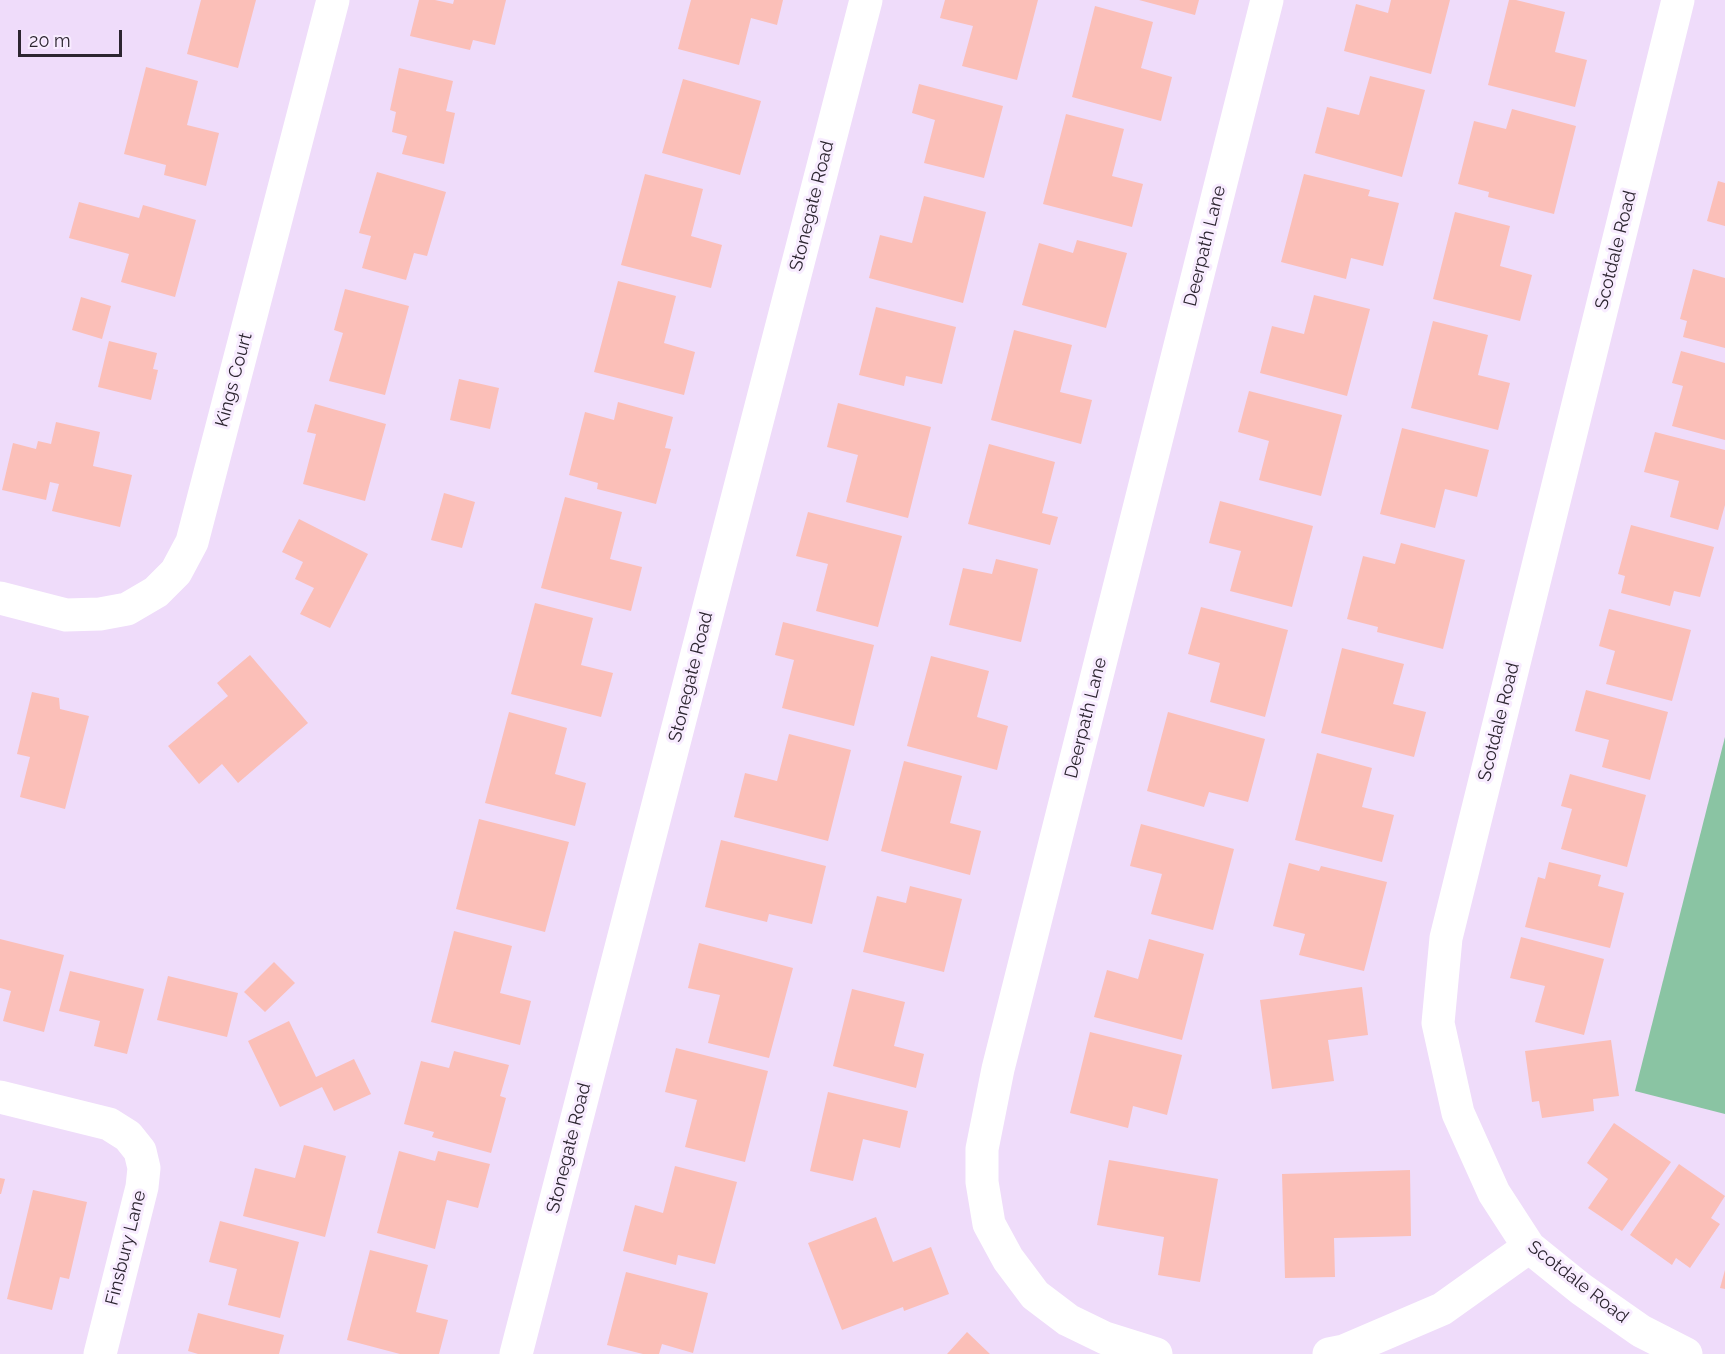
<!DOCTYPE html>
<style>
body{margin:0}
#map{position:relative;width:1725px;height:1354px;overflow:hidden;background:#efdcfa;font-family:Raleway,sans-serif}
canvas{display:block}
.scale{position:absolute;left:18px;top:30px;width:104px;height:27px;box-sizing:border-box;border:3px solid #2c2530;border-top:0;padding-left:8px;font-size:18px;line-height:21px;white-space:nowrap;color:#2c2530;-webkit-text-stroke:4px #f8ecff;paint-order:stroke}
</style>
<div id="map">
<canvas width="1725" height="1354"></canvas>
<div class="scale">20 m</div>
</div>
<script>
const ctx = document.querySelector('canvas').getContext('2d');
ctx.lineJoin = 'round';
function fill(path, color) {
  ctx.fillStyle = color;
  ctx.fill(path, 'evenodd');
}
function toPath(rows) {
  const path = new Path2D();
  for (const r of rows) {
    path.moveTo(r[0], r[1]);
    for (let i = 2; i < r.length; i += 2) path.lineTo(r[i], r[i + 1]);
  }
  return path;
}
function strokePath(path, color, width, dash) {
  ctx.strokeStyle = color;
  ctx.lineWidth = width;
  ctx.lineCap = dash ? 'butt' : 'round';
  ctx.setLineDash(dash || []);
  ctx.stroke(path);
}
function label(font, color, halo, rows, align = 'center') {
  ctx.font = font + ' Raleway,sans-serif';
  ctx.lineWidth = 6;
  ctx.setLineDash([]);
  ctx.textBaseline = 'middle';
  ctx.strokeStyle = halo;
  ctx.fillStyle = color;
  for (const [text, x, y, turn = 0] of rows) {
    ctx.save();
    ctx.translate(x, y);
    ctx.rotate((+turn || 0) * Math.PI / 180);
    ctx.textAlign = isNaN(turn) ? turn : align;
    if (halo) ctx.strokeText(text, 0, 0);
    ctx.fillText(text, 0, 0);
    ctx.restore();
  }
}
const green = toPath([
 [1725,737,1725,1114,1635,1091]
]);
const building = toPath([
 [201,0,256,0,238,68,187,54],
 [419,0,435,0,453,4,454,0,506,0,495,45,473,40,470,50,410,36],
 [691,0,783,0,777,25,751,18,739,65,678,49],
 [945,0,1038,0,1017,80,962,66,973,26,940,18],
 [1139,0,1199,0,1195,15],
 [1391,0,1450,0,1431,74,1344,51,1356,4,1388,13],
 [1509,0,1516,0,1565,12,1555,52,1587,60,1575,107,1488,85],
 [1095,6,1153,22,1141,68,1172,77,1161,121,1072,97],
 [146,67,198,81,187,125,219,133,206,186,164,175,166,165,124,154],
 [399,68,453,81,446,111,455,113,444,164,402,154,407,136,392,132,396,112,390,110],
 [1370,76,1425,90,1402,177,1315,153,1327,107,1359,115],
 [683,79,761,101,740,175,662,153],
 [919,84,1003,106,984,178,924,163,935,120,912,113],
 [1512,109,1576,126,1554,214,1488,197,1489,192,1458,184,1474,121,1506,129],
 [1066,114,1124,129,1112,176,1143,184,1132,227,1043,204],
 [377,172,446,192,427,256,414,253,406,280,362,268,371,236,359,233],
 [645,174,703,189,691,236,722,245,711,288,621,265],
 [1304,174,1370,190,1368,196,1399,203,1383,266,1351,258,1346,279,1281,262],
 [1718,181,1725,183,1725,226,1707,221],
 [924,196,986,212,963,303,869,278,880,235,912,243],
 [79,202,139,218,143,205,196,220,175,297,121,282,129,254,69,238],
 [1455,212,1510,226,1500,266,1532,275,1520,321,1433,299],
 [1077,240,1127,253,1106,328,1022,305,1039,243,1073,253],
 [1693,269,1725,278,1725,348,1683,337,1687,321,1680,319],
 [618,281,676,296,664,343,695,352,684,395,594,372],
 [345,289,409,306,385,395,329,381,343,333,334,330],
 [1314,295,1370,309,1347,396,1260,373,1272,326,1304,334],
 [81,297,111,306,102,339,72,330],
 [876,307,956,327,942,384,906,376,904,386,859,375],
 [1433,321,1488,335,1478,375,1510,383,1498,430,1411,408],
 [1014,330,1072,345,1060,392,1092,400,1081,444,991,420],
 [109,341,157,353,153,369,158,370,151,400,98,387],
 [1681,351,1725,363,1725,440,1672,426,1683,386,1672,383],
 [459,379,499,388,490,429,450,420],
 [1249,391,1342,415,1321,496,1259,480,1269,441,1238,432],
 [618,402,673,417,665,448,671,449,656,504,597,489,598,483,569,475,585,412,614,420],
 [838,403,931,427,908,518,846,502,858,455,827,447],
 [315,404,386,424,365,501,303,484,316,434,307,432],
 [56,422,100,432,93,466,132,475,120,527,52,511,59,484,50,482,46,500,2,490,13,443,36,449,38,441,51,444],
 [1402,428,1489,450,1477,497,1445,489,1435,528,1380,514],
 [1655,432,1725,450,1725,505,1718,530,1670,517,1679,481,1644,472],
 [989,444,1055,462,1042,513,1058,517,1050,545,968,524],
 [444,493,475,502,462,548,431,540],
 [565,497,622,512,610,559,642,567,631,611,541,588],
 [1220,501,1313,526,1292,607,1230,591,1241,551,1209,543],
 [808,512,902,536,878,627,816,611,828,564,796,556],
 [299,519,368,554,330,628,300,614,314,588,295,579,303,562,282,552],
 [1631,525,1714,547,1700,597,1674,591,1670,606,1621,593,1625,576,1618,574],
 [1401,543,1465,560,1443,649,1377,632,1378,627,1347,619,1363,556,1395,564],
 [996,559,1038,569,1021,642,949,625,963,568,992,574],
 [535,603,593,618,581,665,613,673,601,717,511,694],
 [1201,607,1288,630,1265,717,1210,702,1220,663,1188,654],
 [1609,609,1691,630,1672,701,1606,684,1615,651,1599,646],
 [783,622,874,645,854,726,782,708,794,660,775,655],
 [1342,648,1404,664,1393,704,1426,712,1414,757,1321,733],
 [250,655,308,723,238,783,222,764,199,784,168,746,228,696,217,683],
 [931,656,989,671,977,717,1008,726,997,770,907,746],
 [1586,690,1668,712,1650,780,1602,767,1609,740,1575,731],
 [32,692,59,698,60,709,89,716,65,809,20,797,30,757,17,754],
 [509,712,567,728,555,774,586,783,575,826,485,803],
 [1168,712,1265,739,1248,802,1209,792,1204,807,1147,791],
 [789,734,851,750,828,841,734,817,745,773,777,781],
 [1317,753,1372,768,1362,807,1394,815,1382,862,1295,840],
 [904,761,962,776,950,823,981,831,970,875,881,851],
 [1570,774,1646,795,1627,867,1561,849,1572,809,1561,806],
 [479,819,569,842,545,932,456,909],
 [1141,824,1234,849,1213,930,1151,914,1162,874,1130,866],
 [721,840,826,866,812,924,769,914,767,922,705,907],
 [1549,862,1601,875,1598,886,1624,893,1610,948,1525,927,1538,877,1545,879],
 [1289,863,1319,871,1321,866,1387,882,1364,971,1299,955,1305,934,1273,926],
 [910,886,962,899,944,972,863,952,877,896,906,903],
 [454,931,512,946,500,993,531,1001,520,1045,431,1022],
 [1521,937,1604,959,1584,1035,1535,1022,1545,986,1510,978],
 [0,939,64,955,44,1032,3,1021,11,991,0,988],
 [1149,939,1204,954,1182,1040,1094,1017,1107,970,1138,979],
 [699,943,793,968,769,1058,708,1043,720,995,688,988],
 [274,962,295,983,265,1012,244,992],
 [70,971,144,989,127,1054,94,1046,100,1021,59,1011],
 [168,976,238,993,227,1037,157,1020],
 [1362,987,1368,1035,1328,1040,1334,1081,1272,1089,1260,1000],
 [852,989,905,1002,894,1046,924,1054,916,1088,833,1066],
 [289,1021,316,1077,354,1059,371,1094,334,1111,322,1087,280,1107,248,1041],
 [1090,1032,1182,1055,1167,1115,1133,1106,1128,1128,1070,1113],
 [1611,1040,1619,1096,1593,1099,1594,1111,1542,1118,1539,1101,1532,1102,1525,1051],
 [676,1048,768,1071,745,1162,685,1147,697,1100,665,1092],
 [454,1051,509,1065,500,1096,506,1098,491,1153,432,1137,434,1132,404,1124,421,1061,449,1068],
 [828,1092,908,1111,900,1148,863,1139,853,1181,810,1171],
 [1614,1123,1671,1162,1622,1231,1588,1208,1608,1179,1587,1163],
 [304,1145,346,1156,325,1237,243,1216,255,1168,295,1178],
 [399,1151,435,1161,438,1151,490,1164,478,1208,447,1200,435,1249,377,1233],
 [1109,1160,1218,1179,1200,1282,1158,1275,1164,1237,1097,1225],
 [1679,1164,1725,1196,1711,1218,1720,1224,1690,1268,1676,1258,1672,1265,1630,1235],
 [675,1166,737,1182,715,1264,678,1255,676,1265,623,1251,635,1205,663,1213],
 [1410,1170,1411,1236,1334,1238,1335,1277,1285,1278,1282,1174],
 [0,1178,5,1179,1,1194,0,1194],
 [33,1190,87,1202,69,1279,60,1277,52,1310,7,1299],
 [876,1217,893,1262,931,1247,949,1294,904,1311,903,1307,842,1330,808,1243],
 [220,1221,299,1242,280,1318,228,1305,237,1269,209,1262],
 [370,1250,428,1265,416,1312,448,1320,439,1354,400,1354,347,1340],
 [1725,1270,1725,1289,1720,1288],
 [626,1272,708,1293,693,1353,662,1344,659,1354,643,1354,607,1345],
 [198,1313,284,1335,279,1354,198,1354,188,1351],
 [967,1332,990,1354,947,1354]
]);
const minor = toPath([
 [1678,0,1446,938,1438,1023,1458,1113,1494,1193,1529,1247,1581,1289,1641,1331,1686,1354],
 [0,598,66,615,100,614,127,609,156,592,176,572,192,542,333,0],
 [0,1097,109,1124,128,1136,140,1151,144,1168,142,1187,100,1354],
 [516,1354,866,0],
 [1156,1354,1105,1338,1068,1320,1035,1295,1008,1259,989,1224,982,1182,982,1149,998,1069,1267,0],
 [1329,1354,1344,1351,1442,1309,1529,1247]
]);
const streetNames = [
 ["Stonegate Road",812,206,-76],
 ["Deerpath Lane",1205,246,-76],
 ["Scotdale Road",1616,250,-76],
 ["Kings Court",234,380,-75],
 ["Stonegate Road",691,677,-76],
 ["Deerpath Lane",1086,718,-76],
 ["Scotdale Road",1499,722,-76],
 ["Stonegate Road",569,1148,-76],
 ["Finsbury Lane",126,1248,-76],
 ["Scotdale Road",1578,1282,38]
];
fill(green, '#8ac4a3');
fill(building, '#fbbfb8');
strokePath(minor, '#fff', 33);
label('18px', '#2c2530', '#f8ecff', streetNames);
</script>
